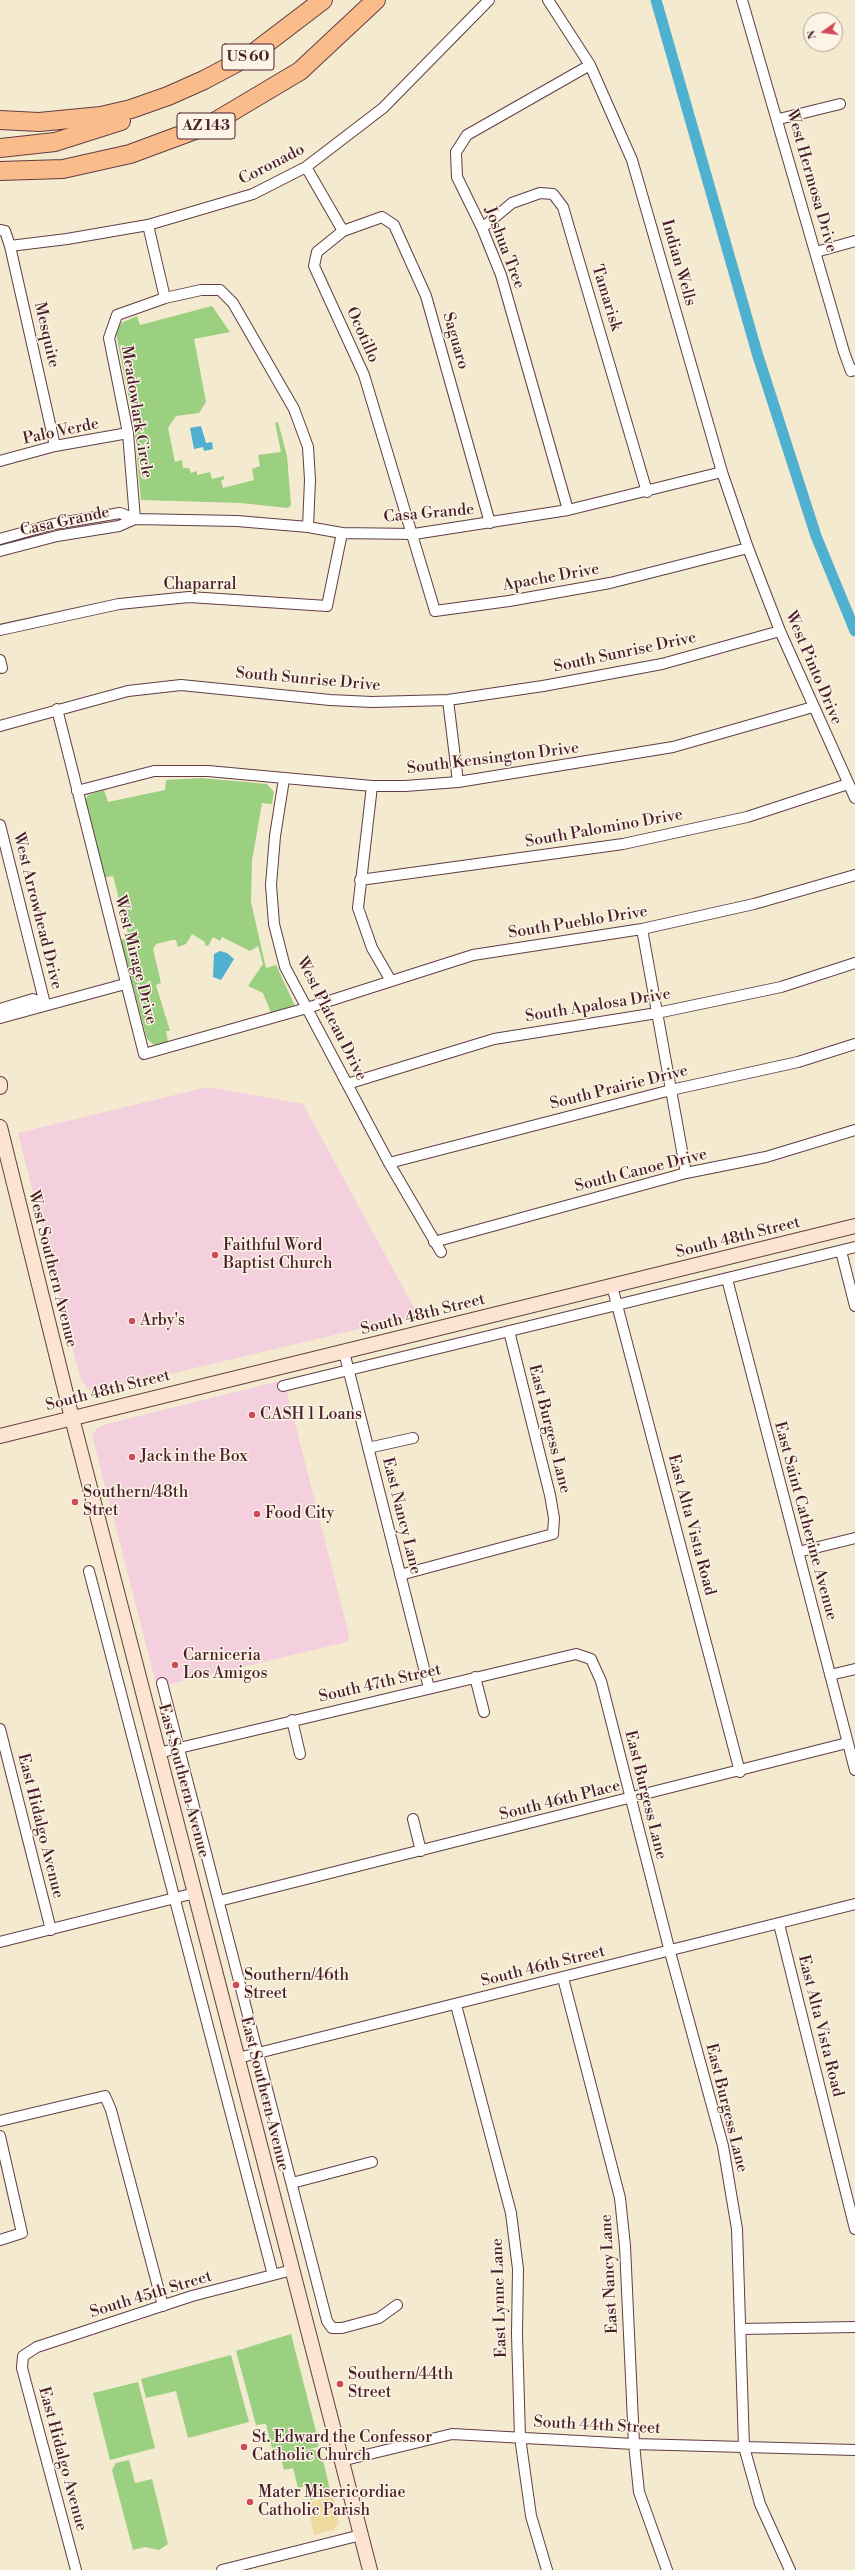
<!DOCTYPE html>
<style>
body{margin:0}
#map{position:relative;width:855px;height:2570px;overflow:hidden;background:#f3ead0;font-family:"Libre Bodoni",serif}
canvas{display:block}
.north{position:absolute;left:803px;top:12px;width:40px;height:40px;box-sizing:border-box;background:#fcf5e5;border:1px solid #b59f9b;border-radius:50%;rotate:256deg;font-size:11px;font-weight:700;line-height:16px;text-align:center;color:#4a1f2b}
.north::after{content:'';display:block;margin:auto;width:14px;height:18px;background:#d1495b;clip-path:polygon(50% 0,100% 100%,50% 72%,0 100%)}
</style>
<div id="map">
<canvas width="855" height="2570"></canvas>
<div class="north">N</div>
</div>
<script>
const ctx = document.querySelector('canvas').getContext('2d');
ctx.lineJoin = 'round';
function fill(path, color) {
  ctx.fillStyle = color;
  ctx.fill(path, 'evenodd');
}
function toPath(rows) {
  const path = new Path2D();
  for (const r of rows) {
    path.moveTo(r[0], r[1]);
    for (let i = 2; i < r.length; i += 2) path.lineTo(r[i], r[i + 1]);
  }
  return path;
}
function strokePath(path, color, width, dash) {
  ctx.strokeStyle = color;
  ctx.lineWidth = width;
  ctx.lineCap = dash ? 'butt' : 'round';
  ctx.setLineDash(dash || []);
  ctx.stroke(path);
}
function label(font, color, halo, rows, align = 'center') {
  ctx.font = font + ' "Libre Bodoni",serif';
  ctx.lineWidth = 3;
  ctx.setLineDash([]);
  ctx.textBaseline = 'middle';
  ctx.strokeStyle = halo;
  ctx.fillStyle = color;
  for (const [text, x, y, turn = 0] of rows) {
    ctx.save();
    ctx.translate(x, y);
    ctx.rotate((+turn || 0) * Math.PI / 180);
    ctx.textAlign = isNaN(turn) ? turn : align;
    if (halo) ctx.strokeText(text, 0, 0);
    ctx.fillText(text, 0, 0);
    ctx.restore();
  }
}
const built = toPath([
 [208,1087,303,1104,418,1315,102,1390,88,1390,80,1377,18,1133],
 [284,1380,349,1635,347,1642,157,1687,92,1435,97,1428,103,1425]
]);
const green = toPath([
 [212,306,230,332,194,339,206,402,199,413,176,416,168,428,175,462,182,460,183,468,189,468,191,473,197,471,197,475,210,472,212,479,224,476,224,479,221,481,223,488,254,480,252,469,260,466,258,455,281,452,275,423,278,422,287,456,291,505,288,508,241,503,141,500,134,426,116,333,117,328,121,323,137,316,140,325],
 [201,778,267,784,274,792,272,804,262,803,252,861,251,902,266,968,276,965,295,1006,271,1013,263,993,248,986,263,964,258,946,250,951,222,937,220,941,213,937,208,946,205,945,205,942,192,934,186,944,178,947,176,940,172,940,156,944,153,949,161,983,156,985,170,1031,166,1031,168,1042,154,1045,147,1039,121,940,129,937,113,876,103,878,85,801,88,795,104,790,108,802,165,790,166,780],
 [291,2334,319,2443,318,2447,274,2456,266,2424,256,2425,236,2351],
 [231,2355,249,2422,188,2438,176,2391,146,2398,141,2379],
 [138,2382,155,2448,110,2460,93,2393],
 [311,2449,321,2452,331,2494,310,2500,306,2486,298,2488,293,2468,284,2470,281,2458],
 [129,2460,135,2483,152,2479,168,2544,159,2550,145,2547,133,2550,112,2470,116,2463]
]);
const sand = toPath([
 [333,2496,339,2523,333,2530,314,2535,307,2503]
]);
const water = toPath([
 [201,426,206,443,212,442,213,449,204,451,203,447,194,449,190,428],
 [220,951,227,953,234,959,221,980,213,977,214,954]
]);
const canal = toPath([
 [656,0,757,353,816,536,855,631]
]);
const street = toPath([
 [548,0,590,65,632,160,722,472,748,548,780,631,855,798],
 [742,0,844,352,851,371,855,370],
 [779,119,840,104],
 [306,167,343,231],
 [148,225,165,298],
 [482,228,512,203,540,193,553,194,563,207,647,492],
 [0,230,5,231,10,246,55,446],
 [10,246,67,239,148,225,253,194,306,167,383,108,489,0],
 [816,252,855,241],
 [0,461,55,446,128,433],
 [568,510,501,275,482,228,457,177,456,152,467,135,590,65],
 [135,519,128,433,109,338,117,315,165,298,201,290,220,290,233,303,294,409,308,447,310,480,308,527],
 [490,523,426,296,394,225,382,217,343,231,317,252,314,266,364,375,435,611,509,601,610,583,748,548],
 [0,539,54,524,120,513,135,519,237,521,308,527,342,533,414,534,568,510,722,472],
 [0,551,57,536,119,526,135,519],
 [0,630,119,604,189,597,327,606,342,533],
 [0,660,2,668],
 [448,700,458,782],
 [57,709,144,1054,307,1008,473,955,642,929,754,904,855,875],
 [0,726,128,691,181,685,330,700,372,702,448,700,543,686,662,664,780,631],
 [284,779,275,836,271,885,274,924,285,967,389,1163,441,1252],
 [372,786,358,908,372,948,391,981],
 [77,791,154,771,208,771,372,786,405,786,458,782,673,747,813,707],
 [0,825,45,1004],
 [360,880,623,844,747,817,848,784],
 [642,929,686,1173],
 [0,1009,33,999,45,1004],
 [0,1018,125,984],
 [347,1084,494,1039,657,1013,781,987,855,963],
 [389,1163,671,1090,798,1062,855,1044],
 [434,1242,686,1173,766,1157,855,1130],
 [841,1251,855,1306],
 [727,1279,855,1770],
 [612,1286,740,1772],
 [344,1352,429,1688],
 [283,1386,855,1247],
 [368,1448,413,1438],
 [798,1552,855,1538],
 [89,1571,273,2275],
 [400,1575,553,1534,554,1518,550,1495,509,1331],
 [830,1675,855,1669],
 [475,1677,484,1712],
 [162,1683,327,2321,332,2328,342,2328,379,2318,397,2305],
 [292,1720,300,1754],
 [0,1729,51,1930],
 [158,1753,576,1654,591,1659,601,1681,670,1952,723,2146,737,2229,744,2447,760,2504,790,2570],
 [413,1819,421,1851],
 [219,1901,847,1743],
 [779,1924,855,2229],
 [0,1942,195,1893],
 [563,1978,620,2198,625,2246,634,2444,639,2492,667,2570],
 [456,2005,511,2213,518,2269,517,2334,520,2437,531,2516,547,2570],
 [238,2058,855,1904],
 [0,2121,105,2096,111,2110,163,2306],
 [0,2136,22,2233,0,2240],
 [292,2183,372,2162],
 [740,2329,855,2327],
 [341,2461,452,2434,634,2444,855,2450],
 [76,2570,22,2368,23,2356,37,2347,192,2296,292,2270],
 [222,2570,361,2535]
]);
const secondary = toPath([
 [0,1084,0,1087],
 [0,1127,72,1418,370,2570],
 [0,1436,855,1226]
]);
const highway = toPath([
 [0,120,39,122,101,116,131,109,168,96,204,80,251,55,323,0],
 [0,148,55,142,121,121],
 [0,171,63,169,130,154,211,124,300,71,376,0]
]);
const markers = [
 [215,1255,4,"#d1495b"],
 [132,1321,4,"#d1495b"],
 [252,1415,4,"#d1495b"],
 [132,1457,4,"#d1495b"],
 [75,1502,4,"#d1495b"],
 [257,1514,4,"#d1495b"],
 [175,1665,4,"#d1495b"],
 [236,1985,4,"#d1495b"],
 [340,2384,4,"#d1495b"],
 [244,2447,4,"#d1495b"],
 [250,2502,4,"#d1495b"]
];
const shields = [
 [248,57,52],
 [206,126,58]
];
const shieldNames = [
 ["US 60",248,57],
 ["AZ 143",206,126]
];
const streetNames = [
 ["Coronado",272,165,-27],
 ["West Hermosa Drive",811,181,74],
 ["Joshua Tree",504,248,69],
 ["Indian Wells",678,263,74],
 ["Tamarisk",606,298,73],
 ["Mesquite",46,335,77],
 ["Ocotillo",362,335,66],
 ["Saguaro",455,341,74],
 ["Meadowlark Circle",136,412,81],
 ["Palo Verde",61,432,-12],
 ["Casa Grande",429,514,-5],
 ["Casa Grande",65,522,-12],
 ["Apache Drive",551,578,-10],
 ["Chaparral",200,585],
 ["South Sunrise Drive",625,653,-12],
 ["West Pinto Drive",813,668,67],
 ["South Sunrise Drive",308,680,5],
 ["South Kensington Drive",493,759,-7],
 ["South Palomino Drive",604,829,-10],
 ["West Arrowhead Drive",37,911,76],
 ["South Pueblo Drive",578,923,-9],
 ["West Mirage Drive",135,960,76],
 ["South Apalosa Drive",598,1006,-9],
 ["West Plateau Drive",331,1019,63],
 ["South Prairie Drive",619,1088,-14],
 ["South Canoe Drive",641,1171,-14],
 ["South 48th Street",738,1238,-14],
 ["West Southern Avenue",52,1269,76],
 ["South 48th Street",423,1315,-14],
 ["South 48th Street",108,1391,-14],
 ["East Burgess Lane",549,1429,76],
 ["East Nancy Lane",401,1516,76],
 ["East Saint Catherine Avenue",805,1521,75],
 ["East Alta Vista Road",691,1525,75],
 ["South 47th Street",380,1684,-13],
 ["East Southern Avenue",183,1781,75],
 ["East Burgess Lane",645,1795,76],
 ["South 46th Place",560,1801,-14],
 ["East Hidalgo Avenue",40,1826,76],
 ["South 46th Street",543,1967,-14],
 ["East Alta Vista Road",820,2026,76],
 ["East Southern Avenue",264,2094,76],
 ["East Burgess Lane",726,2108,76],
 ["East Nancy Lane",610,2274,-93],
 ["South 45th Street",151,2295,-17],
 ["East Lynne Lane",500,2298,-92],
 ["South 44th Street",597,2426,3],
 ["East Hidalgo Avenue",62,2459,75]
];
const poiNames = [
 ["Faithful Word",223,1246],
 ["Baptist Church",223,1264],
 ["Arby's",140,1321],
 ["CASH 1 Loans",260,1415],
 ["Jack in the Box",140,1457],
 ["Southern/48th",83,1493],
 ["Stret",83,1511],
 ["Food City",265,1514],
 ["Carniceria",183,1656],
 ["Los Amigos",183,1674],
 ["Southern/46th",244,1976],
 ["Street",244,1994],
 ["Southern/44th",348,2375],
 ["Street",348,2393],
 ["St. Edward the Confessor",252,2438],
 ["Catholic Church",252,2456],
 ["Mater Misericordiae",258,2493],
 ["Catholic Parish",258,2511]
];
fill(built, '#f4cfde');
fill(green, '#9bd080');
fill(sand, '#eeda9e');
fill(water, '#50b0cf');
strokePath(canal, '#50b0cf', 11);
strokePath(street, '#633d44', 12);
strokePath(secondary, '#633d44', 16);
strokePath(highway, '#633d44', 20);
strokePath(street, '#fff', 10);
strokePath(secondary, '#fde4d0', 14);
strokePath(highway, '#f9bc8a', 18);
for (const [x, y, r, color] of markers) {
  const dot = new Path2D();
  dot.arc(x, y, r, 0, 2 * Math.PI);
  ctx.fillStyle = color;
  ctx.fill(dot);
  strokePath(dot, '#fcf5e5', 1.5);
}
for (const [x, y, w] of shields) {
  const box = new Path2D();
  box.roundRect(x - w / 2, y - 13, w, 26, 3);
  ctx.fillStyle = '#fcf5e5';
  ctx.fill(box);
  strokePath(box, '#4a1f2b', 1);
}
label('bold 15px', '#4a1f2b', null, shieldNames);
label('16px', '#4a1f2b', '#fcf5e5', streetNames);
label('16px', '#4a1f2b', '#fcf5e5', poiNames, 'left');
</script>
